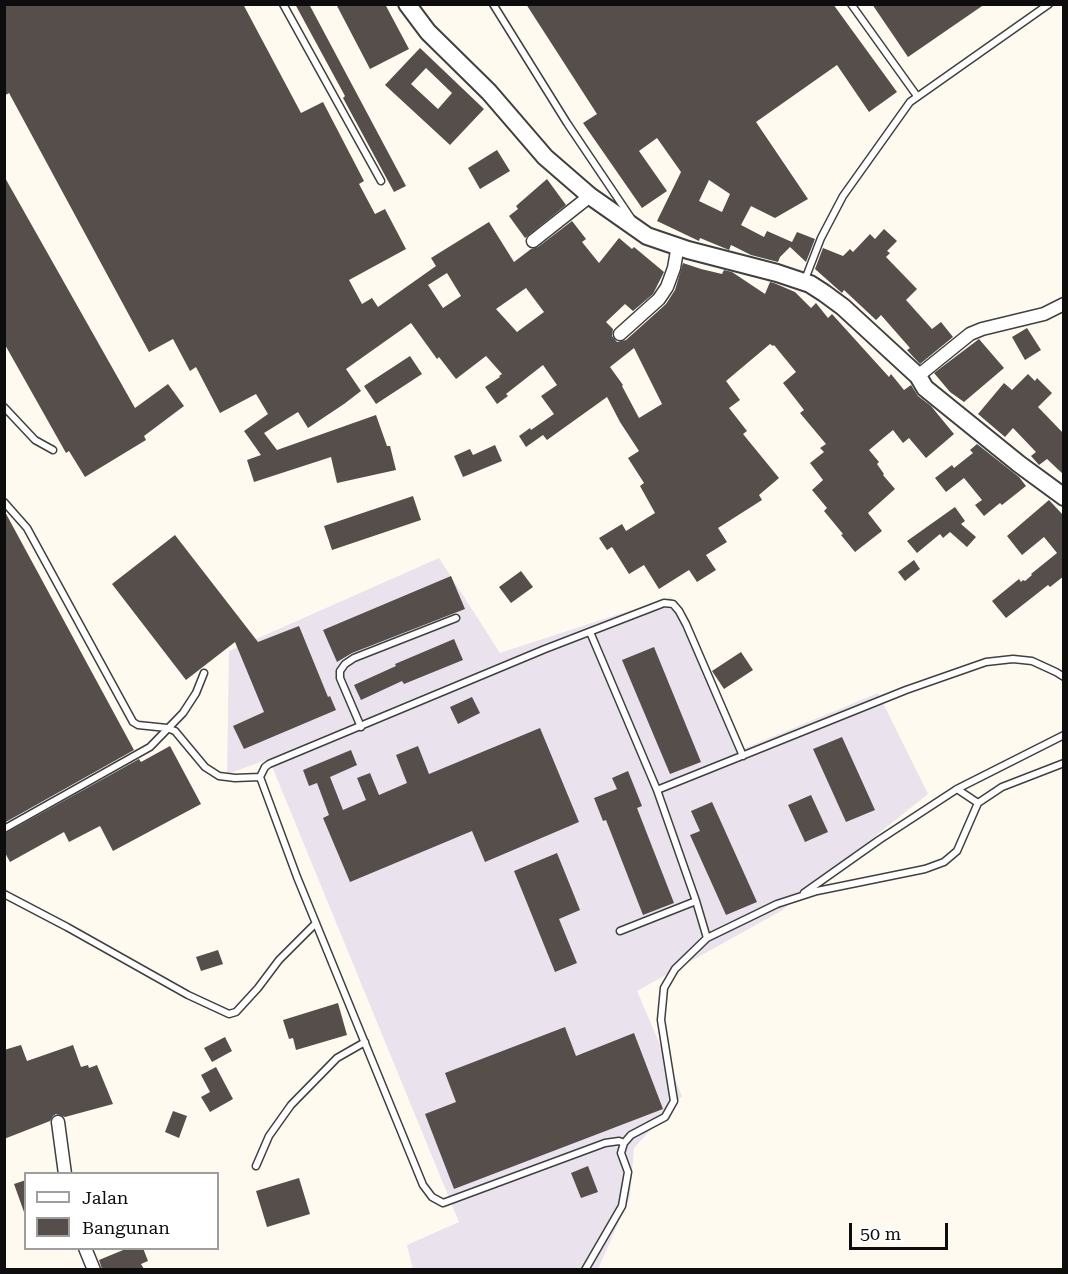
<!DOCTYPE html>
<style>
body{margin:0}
#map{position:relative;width:1068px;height:1274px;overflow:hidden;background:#fefaef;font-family:"Roboto Serif",serif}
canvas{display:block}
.frame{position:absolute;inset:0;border:6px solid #0d0d0d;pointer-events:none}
.legend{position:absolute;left:24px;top:1172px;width:195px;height:78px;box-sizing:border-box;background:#fff;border:2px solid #9e9e9e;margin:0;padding:8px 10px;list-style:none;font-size:18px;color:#0d0d0d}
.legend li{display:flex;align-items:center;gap:12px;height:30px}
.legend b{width:30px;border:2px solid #9e9e9e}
.scale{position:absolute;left:849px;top:1223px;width:99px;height:27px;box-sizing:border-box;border:3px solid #0d0d0d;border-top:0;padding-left:8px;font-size:18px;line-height:21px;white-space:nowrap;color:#0d0d0d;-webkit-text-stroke:4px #fff;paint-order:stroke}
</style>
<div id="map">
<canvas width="1068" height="1274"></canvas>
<div class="frame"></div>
<ul class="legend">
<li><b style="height:8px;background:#fff"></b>Jalan</li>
<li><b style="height:16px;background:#554e4b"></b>Bangunan</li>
</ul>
<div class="scale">50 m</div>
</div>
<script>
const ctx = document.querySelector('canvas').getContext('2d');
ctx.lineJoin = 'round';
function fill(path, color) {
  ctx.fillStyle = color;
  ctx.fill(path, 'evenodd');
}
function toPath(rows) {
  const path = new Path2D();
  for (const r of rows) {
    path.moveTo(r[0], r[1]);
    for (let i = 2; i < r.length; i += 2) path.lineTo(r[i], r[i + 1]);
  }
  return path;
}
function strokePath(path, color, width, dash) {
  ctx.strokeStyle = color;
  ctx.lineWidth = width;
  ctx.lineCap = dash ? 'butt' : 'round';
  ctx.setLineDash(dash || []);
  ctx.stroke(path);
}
const industrial = toPath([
 [439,558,500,653,671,597,736,752,878,693,928,794,781,911,637,991,682,1096,634,1148,630,1197,598,1269,413,1270,407,1245,459,1222,269,759,227,774,229,651]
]);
const building = toPath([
 [8,4,243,4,301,113,323,102,364,181,359,184,375,214,385,209,406,249,349,280,362,304,372,298,378,307,436,266,431,258,489,222,514,262,531,249,538,247,572,221,586,239,582,242,599,263,619,238,632,249,634,247,664,272,653,294,633,311,625,304,606,322,613,329,612,336,617,342,626,340,666,304,675,290,683,263,701,269,722,274,724,270,732,272,765,294,770,282,774,283,795,292,811,308,816,303,828,318,832,314,889,377,891,374,904,390,911,385,918,396,931,406,954,434,926,458,909,438,903,443,893,430,869,450,879,462,877,464,884,474,883,475,895,489,868,513,882,531,855,552,841,535,843,534,824,511,827,508,812,490,823,480,810,463,824,452,820,448,826,444,800,413,804,410,783,383,796,372,774,345,773,346,770,344,726,381,740,400,729,408,747,431,743,434,779,478,759,495,762,500,718,528,727,542,706,555,716,570,697,582,689,570,659,589,644,565,629,574,612,547,607,550,599,538,622,524,626,531,655,513,640,486,644,483,628,458,639,451,620,422,607,397,547,440,543,435,526,447,519,436,530,428,531,430,554,414,541,396,557,385,543,365,506,394,508,396,497,404,485,387,500,377,499,376,502,374,486,356,456,379,439,357,437,359,411,323,346,369,361,391,344,404,308,428,298,412,264,433,277,450,376,415,387,446,390,446,396,470,337,483,331,457,254,482,247,460,261,455,244,431,268,414,256,394,220,413,196,367,190,371,173,339,149,352,9,93,4,96,4,7],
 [447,273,461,296,443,308,428,285],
 [526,288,544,312,517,332,496,309],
 [634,348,662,404,639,418,622,386,623,385,610,367],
 [295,4,309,4,406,186,394,192,343,98,345,96],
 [336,4,385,4,409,49,370,69],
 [526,4,833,4,897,92,869,112,837,65,756,122,808,199,775,218,751,206,741,225,764,237,767,231,792,242,797,232,815,239,806,262,790,247,780,257,778,262,751,255,731,245,729,250,700,238,699,241,657,221,681,172,657,138,639,151,667,191,642,208,583,123,597,114],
 [709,180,730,194,722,212,699,201],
 [872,4,985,4,908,57],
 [420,48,484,109,450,145,385,85],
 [426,68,452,93,438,109,411,84],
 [497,150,510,171,480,189,468,168],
 [4,176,135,408,168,384,184,406,144,436,146,440,85,477,69,451,66,453,4,343],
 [547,179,566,205,525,238,509,216,518,209,516,206],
 [884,229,897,241,887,251,890,253,886,257,917,289,906,300,932,329,941,322,953,337,920,364,907,350,910,348,881,315,876,320,844,290,842,293,815,269,823,248,843,256,850,249,853,252,870,234,875,239],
 [1027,328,1041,350,1025,360,1012,337],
 [979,339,1004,368,964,402,950,392,934,373],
 [410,356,422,374,376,404,364,386],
 [1028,374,1035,381,1037,378,1052,393,1038,407,1064,434,1064,475,1047,459,1039,465,1031,456,1036,452,1013,428,1005,437,978,414,1004,383,1012,390],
 [977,444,1019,477,1026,486,1002,505,1000,503,984,516,975,505,982,500,964,478,946,492,935,478,952,465,954,468,973,453,970,450],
 [495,445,502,461,463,477,454,456,470,449,473,455],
 [413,496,421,520,332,550,324,526],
 [1049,500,1064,516,1064,576,1050,587,1048,585,1006,618,992,601,1019,579,1021,582,1023,580,1025,581,1032,575,1031,574,1057,553,1044,537,1022,555,1007,536],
 [955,507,965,521,961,524,976,537,967,547,950,532,943,538,940,534,917,553,907,541],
 [4,510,134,750,4,823],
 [175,535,258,642,299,626,328,697,330,696,336,710,244,749,233,726,264,712,235,642,186,680,112,584],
 [914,560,920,569,905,581,898,572],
 [521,571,533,587,511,603,499,587],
 [451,576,465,609,352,653,337,662,323,630],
 [454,639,463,660,404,684,402,681,361,700,354,685,396,666,395,664],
 [654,647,701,762,670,774,622,660],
 [741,652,753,670,724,689,712,671],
 [472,697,480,713,458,724,450,707],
 [540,728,579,822,485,862,472,831,350,882,323,818,329,815,317,783,309,786,303,770,351,750,357,765,330,777,343,810,366,800,357,778,370,773,379,795,407,783,396,755,418,746,429,774],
 [842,737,875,810,846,822,813,749],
 [170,746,201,804,113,851,100,826,69,842,64,832,10,862,4,851,4,834,139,759,141,762],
 [628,771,642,806,637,808,674,903,643,915,606,820,603,821,594,798,617,789,612,778],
 [811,795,828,832,805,842,788,805],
 [712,802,757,902,726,915,690,835,700,831,691,811],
 [557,853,580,910,559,919,577,963,555,972,514,871],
 [218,950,223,964,201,971,196,957],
 [338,1003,347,1035,296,1050,293,1038,289,1039,283,1020],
 [565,1027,576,1056,634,1033,663,1109,454,1189,425,1114,456,1102,445,1073],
 [225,1037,232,1051,212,1062,204,1048],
 [21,1045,27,1061,73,1045,81,1067,88,1065,89,1068,97,1065,113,1104,65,1117,56,1114,53,1116,50,1121,4,1139,4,1050],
 [216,1067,233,1099,210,1112,201,1097,210,1092,201,1075],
 [173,1111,187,1116,179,1138,165,1132],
 [588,1166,598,1192,581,1198,571,1173],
 [299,1178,310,1214,267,1227,256,1191],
 [26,1180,26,1212,24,1212,14,1184],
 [128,1248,143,1248,148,1261,141,1264,144,1269,102,1269,99,1260]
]);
const service = toPath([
 [283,4,381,181],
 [493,4,567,123,631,218],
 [851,4,917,96],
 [804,282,821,238,843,196,910,102,1049,4],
 [4,407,35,440,53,450],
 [4,502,27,528,133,722,138,725,167,728,175,731,205,767,219,776,235,778,260,777],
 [590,632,657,790],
 [361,727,340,678,340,671,345,664,354,658,456,618],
 [957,789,978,803],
 [4,829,150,747,183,713,196,693,204,673],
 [804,893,879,840,957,789,1064,735],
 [4,894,67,927,188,995,229,1014,236,1012,258,988,279,960,316,923],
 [620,931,696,901],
 [707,938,696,901,657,790,906,690,986,662,1013,659,1032,661,1056,672,1064,677],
 [624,1143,619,1141,605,1143,443,1203,432,1197,423,1185,297,877,260,777,265,767,269,764,545,649,664,603,673,604,679,611,686,624,743,756],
 [256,1166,269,1136,291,1105,337,1058,365,1042],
 [585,1270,622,1206,628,1172,621,1153,624,1143,631,1135,665,1117,674,1101,661,1020,664,988,675,969,707,938,777,904,817,891,925,869,944,862,957,851,978,803,1002,787,1064,763]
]);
const minor = toPath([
 [533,241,590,196],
 [620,334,659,299,667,287,674,268,678,245],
 [918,376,970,334,982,329,1044,314,1064,304],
 [58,1122,65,1174],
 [85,1248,94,1270]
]);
const tertiary = toPath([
 [407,4,428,32,489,92,545,157,590,196,647,236,688,250,777,273,810,284,824,293,843,307,918,376,925,388,1019,464,1064,497]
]);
fill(industrial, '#eae2ec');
fill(building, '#554e4b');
strokePath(service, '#404040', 9);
strokePath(minor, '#404040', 15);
strokePath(tertiary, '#404040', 20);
strokePath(service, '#fff', 6);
strokePath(minor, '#fff', 12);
strokePath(tertiary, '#fff', 16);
</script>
